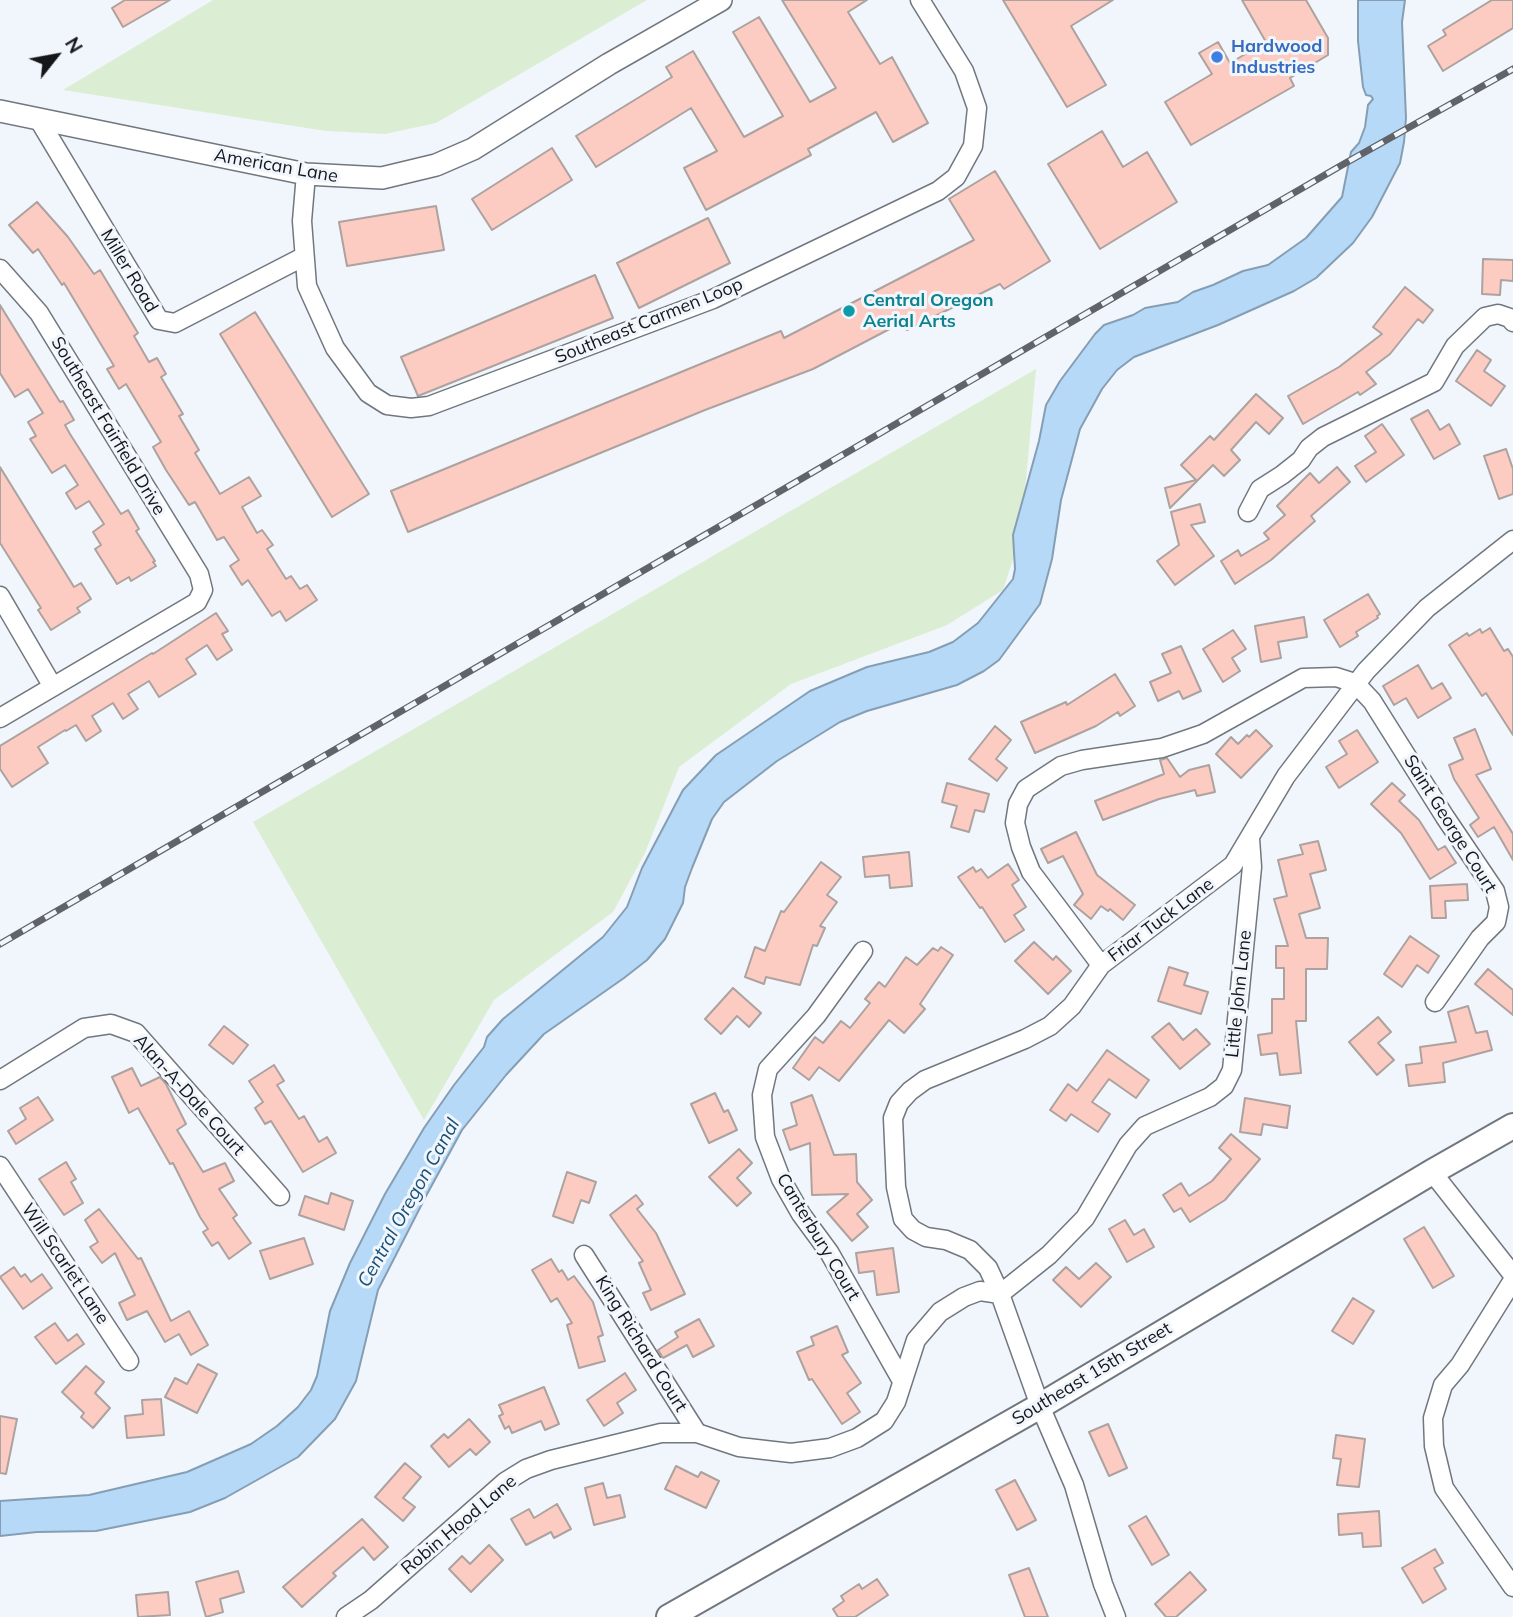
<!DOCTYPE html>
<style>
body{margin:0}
#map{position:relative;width:1513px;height:1617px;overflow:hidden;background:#f1f6fd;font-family:Mulish,sans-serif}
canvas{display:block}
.north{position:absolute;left:21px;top:21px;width:70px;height:70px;-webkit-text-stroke:5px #f1f6fd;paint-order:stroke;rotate:59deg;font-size:19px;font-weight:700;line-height:28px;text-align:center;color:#141619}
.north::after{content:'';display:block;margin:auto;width:24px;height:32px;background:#141619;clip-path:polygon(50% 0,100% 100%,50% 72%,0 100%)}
</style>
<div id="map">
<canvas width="1513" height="1617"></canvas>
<div class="north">N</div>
</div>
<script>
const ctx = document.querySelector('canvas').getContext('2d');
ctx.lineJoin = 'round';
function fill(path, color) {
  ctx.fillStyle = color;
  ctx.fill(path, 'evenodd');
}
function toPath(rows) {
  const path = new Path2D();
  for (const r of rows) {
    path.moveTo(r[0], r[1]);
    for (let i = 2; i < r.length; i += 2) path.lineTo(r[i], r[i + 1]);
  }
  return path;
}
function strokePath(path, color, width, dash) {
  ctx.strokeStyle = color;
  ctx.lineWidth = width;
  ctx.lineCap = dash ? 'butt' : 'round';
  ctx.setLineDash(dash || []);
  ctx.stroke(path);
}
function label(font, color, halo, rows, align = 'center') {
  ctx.font = font + ' Mulish,sans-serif';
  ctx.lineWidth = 6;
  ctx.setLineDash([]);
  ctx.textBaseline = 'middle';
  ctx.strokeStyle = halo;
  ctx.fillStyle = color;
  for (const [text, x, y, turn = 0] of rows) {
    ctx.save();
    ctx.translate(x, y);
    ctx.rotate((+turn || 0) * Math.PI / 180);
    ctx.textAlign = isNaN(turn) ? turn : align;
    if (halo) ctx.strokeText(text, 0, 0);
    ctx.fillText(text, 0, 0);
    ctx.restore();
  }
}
const green = toPath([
 [213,0,647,0,436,123,385,134,326,131,63,90],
 [1036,369,1021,535,1003,590,947,625,791,684,679,767,645,853,613,912,494,1000,424,1120,253,822]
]);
const water = toPath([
 [1358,0,1405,0,1402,22,1406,118,1404,142,1400,163,1372,217,1353,243,1316,278,1294,291,1218,325,1134,357,1117,370,1102,389,1080,429,1061,500,1052,559,1040,604,999,660,984,671,957,685,867,711,840,722,777,761,724,802,712,819,692,868,685,887,683,903,665,939,647,960,624,978,544,1034,506,1075,462,1130,426,1196,378,1290,356,1381,335,1419,298,1457,225,1498,190,1512,96,1531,37,1532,0,1536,0,1501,89,1495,187,1472,251,1444,277,1426,298,1407,311,1390,317,1376,330,1311,350,1263,385,1194,424,1128,454,1085,484,1047,487,1037,503,1019,603,937,627,907,642,868,683,790,716,755,810,691,867,667,929,652,953,642,978,623,1013,579,1015,569,1013,535,1039,441,1046,405,1060,381,1095,334,1104,325,1133,315,1145,308,1178,302,1193,292,1213,285,1243,271,1268,265,1306,238,1342,197,1351,152,1359,143,1365,127,1368,105,1373,99,1371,96,1366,95,1363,87,1358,41,1358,0]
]);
const building = toPath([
 [125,0,170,0,123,27,112,8,125,0],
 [782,0,867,0,848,12,880,64,892,57,928,123,893,142,876,112,808,149,811,155,706,210,684,168,717,151,691,108,596,167,576,136,672,77,666,67,693,51,744,137,783,116,733,32,759,17,810,102,836,88,782,0],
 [1003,0,1113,0,1071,26,1106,85,1067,107,1003,0],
 [1242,0,1306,0,1328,38,1328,55,1290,78,1294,86,1191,145,1165,102,1212,74,1199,53,1218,42,1230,63,1266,42,1242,0],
 [1492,0,1513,0,1513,28,1443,71,1428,46,1446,35,1443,30,1492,0],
 [1102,131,1123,167,1147,152,1177,202,1100,249,1048,164,1102,131],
 [552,148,572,180,492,230,472,199,552,148],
 [995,171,1050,261,1004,289,1000,284,907,330,903,322,813,369,705,410,408,532,391,491,781,331,784,338,974,240,949,199,995,171],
 [37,202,68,237,94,274,100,270,138,333,134,336,149,362,157,358,166,374,161,377,183,414,179,416,199,450,195,453,220,494,249,477,261,496,242,507,257,533,262,530,273,545,267,549,286,579,291,576,300,589,307,585,317,600,286,621,280,611,272,616,248,580,242,585,230,566,239,560,224,537,217,540,195,502,189,505,166,470,153,447,161,442,126,384,119,389,107,369,114,366,64,283,62,285,38,249,33,253,9,225,37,202],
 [436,206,444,250,347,266,339,222,436,206],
 [708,218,730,263,639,308,617,263,708,218],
 [1483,259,1513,260,1513,281,1501,280,1500,295,1482,294,1483,259],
 [595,275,613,318,418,396,401,357,595,275],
 [1405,287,1433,310,1423,323,1418,319,1390,354,1366,372,1376,384,1360,395,1358,392,1303,424,1288,396,1339,367,1382,334,1373,327,1405,287],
 [0,305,60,402,63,401,74,420,65,425,70,434,121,514,128,510,139,529,136,531,155,561,153,562,156,566,131,581,129,577,117,584,95,549,101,545,93,532,104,524,89,501,76,509,66,493,78,485,65,465,52,473,30,439,36,436,28,422,43,413,28,389,15,397,0,373,0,305],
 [255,312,369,494,332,517,220,334,255,312],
 [1477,350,1491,360,1484,371,1505,386,1491,406,1456,381,1477,350],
 [1256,394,1283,418,1269,434,1256,422,1231,450,1240,460,1224,476,1213,465,1170,508,1165,488,1196,480,1181,465,1210,436,1214,440,1256,394],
 [1428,410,1440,430,1449,424,1460,444,1434,459,1411,419,1428,410],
 [1382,424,1404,455,1366,482,1355,466,1376,452,1365,436,1382,424],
 [1506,449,1513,469,1513,494,1499,499,1484,456,1506,449],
 [0,467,74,587,81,583,91,599,77,608,80,612,51,630,38,610,41,608,0,543,0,467],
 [1337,467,1350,482,1311,516,1315,521,1271,560,1235,584,1221,561,1238,550,1241,556,1269,539,1264,533,1285,515,1277,506,1310,473,1319,483,1337,467],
 [1200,504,1205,522,1191,525,1214,556,1175,585,1157,561,1179,545,1171,512,1200,504],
 [1368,594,1380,614,1377,616,1378,618,1356,632,1358,636,1340,647,1324,620,1368,594],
 [216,613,228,631,222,634,232,650,217,660,207,645,186,659,196,674,159,697,149,681,128,694,138,709,123,719,113,703,92,716,101,731,86,741,76,725,66,731,65,730,38,747,48,763,12,787,0,769,0,746,152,653,153,654,216,613],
 [1304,617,1307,637,1278,642,1281,658,1261,662,1255,626,1304,617],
 [1490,628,1504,651,1508,649,1513,657,1513,735,1486,693,1482,696,1449,645,1467,633,1469,636,1480,629,1482,633,1490,628],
 [1233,630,1246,649,1232,658,1240,671,1223,682,1203,649,1233,630],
 [1181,646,1201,691,1183,699,1179,691,1158,701,1150,682,1171,673,1162,654,1181,646],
 [1418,665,1432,689,1442,683,1451,698,1418,718,1406,698,1394,705,1383,686,1418,665],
 [1115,674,1135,706,1120,716,1118,712,1096,726,1035,753,1021,722,1066,702,1067,705,1115,674],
 [995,726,1011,740,996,759,1007,768,997,781,969,759,995,726],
 [1475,729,1491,769,1476,775,1513,834,1513,860,1494,827,1478,837,1470,825,1479,818,1454,779,1449,765,1463,759,1454,738,1475,729],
 [1256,730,1272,746,1241,778,1216,754,1231,737,1238,744,1247,735,1249,737,1256,730],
 [1357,730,1378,762,1339,788,1326,767,1347,754,1339,741,1357,730],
 [1167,758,1180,777,1189,770,1209,765,1215,792,1197,796,1195,790,1159,799,1103,820,1095,801,1164,774,1160,760,1167,758],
 [947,783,989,794,984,812,975,810,969,832,951,827,957,806,942,802,947,783],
 [1392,783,1405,795,1399,801,1419,820,1438,850,1445,846,1456,863,1430,879,1401,833,1371,804,1392,783],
 [1076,832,1097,875,1135,905,1123,920,1110,909,1108,911,1101,906,1091,919,1074,905,1083,894,1063,856,1048,863,1041,849,1076,832],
 [1318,841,1326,870,1310,874,1320,908,1299,914,1306,938,1328,938,1327,969,1306,969,1306,1021,1296,1021,1301,1073,1280,1075,1277,1053,1261,1055,1258,1035,1272,1033,1272,999,1284,999,1284,968,1276,968,1276,946,1288,946,1274,899,1287,896,1278,860,1303,854,1300,845,1318,841],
 [909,852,912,886,890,888,889,875,865,877,863,857,909,852],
 [821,862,841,877,827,895,837,902,820,926,825,928,817,946,813,945,800,985,766,977,764,984,745,977,755,947,765,951,781,911,784,912,821,862],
 [1008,864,1019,880,1012,885,1026,907,1014,915,1024,930,1005,942,982,907,980,908,958,877,973,867,976,872,981,869,988,878,1008,864],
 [1467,884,1468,900,1445,901,1446,918,1432,918,1430,886,1467,884],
 [1410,936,1439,956,1428,973,1417,965,1402,987,1384,974,1410,936],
 [1034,942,1053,960,1056,956,1071,971,1048,994,1015,961,1034,942],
 [941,947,953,955,920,1004,925,1009,904,1033,889,1020,839,1081,819,1067,809,1080,793,1068,815,1037,823,1043,841,1021,850,1028,870,1003,865,999,879,982,885,987,906,957,917,965,933,948,938,951,941,947],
 [1169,967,1188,973,1184,985,1208,992,1201,1014,1158,1001,1169,967],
 [1488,969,1513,990,1513,1015,1475,984,1488,969],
 [733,988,761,1013,749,1027,737,1016,721,1034,705,1019,733,988],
 [1468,1006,1476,1033,1487,1031,1492,1050,1443,1063,1445,1082,1409,1086,1406,1065,1422,1063,1420,1047,1456,1042,1448,1012,1468,1006],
 [1378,1017,1391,1032,1378,1043,1394,1060,1377,1075,1349,1042,1378,1017],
 [1169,1023,1183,1040,1196,1029,1210,1044,1180,1069,1152,1037,1169,1023],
 [224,1026,248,1045,233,1064,209,1045,224,1026],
 [1107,1050,1149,1080,1136,1098,1109,1079,1092,1102,1110,1114,1098,1132,1071,1114,1066,1121,1050,1110,1068,1084,1077,1091,1107,1050],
 [274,1065,284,1081,277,1085,299,1119,304,1116,319,1142,327,1137,336,1153,303,1172,271,1121,265,1124,255,1108,263,1102,249,1081,274,1065],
 [132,1068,141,1086,160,1077,166,1084,186,1124,177,1130,203,1172,225,1163,234,1181,219,1189,237,1215,233,1218,251,1243,229,1259,218,1242,212,1246,203,1232,208,1229,200,1217,173,1163,170,1164,138,1108,129,1113,112,1077,132,1068],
 [715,1093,724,1112,728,1110,737,1130,709,1143,691,1104,715,1093],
 [812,1095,834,1155,856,1154,857,1182,872,1200,857,1214,868,1227,852,1241,827,1212,848,1194,812,1195,810,1143,790,1150,783,1130,797,1125,791,1103,812,1095],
 [38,1097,53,1120,16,1144,8,1131,26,1119,20,1108,38,1097],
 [1245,1098,1290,1106,1287,1128,1263,1124,1261,1135,1240,1132,1245,1098],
 [1231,1134,1260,1159,1225,1200,1190,1222,1181,1208,1174,1212,1163,1195,1181,1183,1189,1196,1212,1181,1231,1159,1219,1148,1231,1134],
 [739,1149,752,1163,737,1178,751,1193,737,1206,709,1177,739,1149],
 [66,1162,76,1179,71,1182,83,1203,64,1215,39,1179,66,1162],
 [567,1172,596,1182,589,1203,581,1200,573,1223,553,1216,567,1172],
 [331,1193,353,1201,344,1230,299,1215,305,1196,328,1204,331,1193],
 [636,1195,643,1204,637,1209,656,1233,685,1294,651,1310,643,1293,651,1290,639,1263,643,1261,610,1215,636,1195],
 [99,1209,138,1259,141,1258,171,1321,189,1311,208,1345,191,1355,179,1334,165,1342,147,1311,127,1320,119,1303,135,1295,115,1253,102,1263,90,1247,98,1242,85,1220,99,1209],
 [1125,1220,1134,1235,1144,1229,1154,1247,1127,1262,1109,1229,1125,1220],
 [1424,1227,1454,1276,1433,1288,1404,1239,1424,1227],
 [304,1238,313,1264,270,1279,260,1251,304,1238],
 [893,1248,899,1292,877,1295,874,1271,859,1273,856,1253,893,1248],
 [551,1259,559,1272,562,1270,568,1280,574,1276,593,1302,603,1335,598,1337,605,1361,579,1368,567,1325,572,1323,557,1298,551,1302,532,1270,551,1259],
 [1096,1263,1111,1277,1081,1307,1053,1280,1066,1267,1079,1279,1096,1263],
 [14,1267,21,1277,25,1274,31,1282,42,1274,52,1288,23,1309,0,1277,14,1267],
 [1353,1298,1374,1311,1353,1344,1332,1331,1353,1298],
 [699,1319,714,1346,693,1357,687,1345,663,1358,658,1350,678,1337,675,1332,699,1319],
 [55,1323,68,1341,77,1334,84,1344,56,1364,35,1337,55,1323],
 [837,1326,848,1352,842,1355,861,1383,847,1393,860,1412,842,1424,812,1379,809,1380,797,1352,814,1345,811,1337,837,1326],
 [198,1364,217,1374,197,1413,165,1397,175,1378,187,1384,198,1364],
 [86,1366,104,1382,95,1393,110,1408,93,1428,81,1417,84,1413,62,1392,86,1366],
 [625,1373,636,1390,617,1403,623,1413,604,1426,587,1400,625,1373],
 [544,1387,559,1424,545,1430,541,1421,512,1433,509,1426,505,1429,499,1416,503,1414,499,1405,544,1387],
 [161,1399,164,1435,127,1438,125,1416,143,1414,142,1400,161,1399],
 [0,1416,17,1419,6,1474,0,1473,0,1416],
 [469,1419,490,1442,476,1455,470,1449,449,1467,431,1446,444,1434,448,1438,469,1419],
 [1108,1424,1127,1468,1109,1476,1089,1432,1108,1424],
 [1336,1435,1365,1439,1359,1487,1337,1485,1341,1459,1333,1458,1336,1435],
 [405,1463,421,1477,403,1498,415,1507,403,1521,375,1497,405,1463],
 [676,1466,698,1477,701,1472,719,1481,706,1508,665,1489,676,1466],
 [1015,1480,1036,1520,1017,1530,996,1490,1015,1480],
 [603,1483,607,1498,620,1495,625,1517,594,1525,585,1488,603,1483],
 [557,1504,571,1529,554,1538,551,1532,526,1545,511,1519,529,1509,534,1518,557,1504],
 [1379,1511,1381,1546,1363,1547,1362,1533,1339,1535,1338,1514,1379,1511],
 [1146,1516,1169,1555,1152,1565,1129,1526,1146,1516],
 [362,1519,388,1547,374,1560,363,1547,333,1573,336,1576,302,1607,283,1587,362,1519],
 [489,1545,503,1560,471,1592,449,1569,462,1556,470,1564,489,1545],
 [1435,1549,1443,1563,1434,1568,1446,1589,1423,1603,1402,1568,1435,1549],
 [1029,1568,1048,1617,1025,1617,1009,1575,1029,1568],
 [238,1571,244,1592,220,1599,223,1612,206,1617,196,1582,238,1571],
 [1190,1572,1206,1590,1176,1617,1166,1617,1155,1604,1190,1572],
 [877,1579,888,1595,855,1617,838,1617,833,1609,844,1601,841,1596,859,1584,862,1589,877,1579],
 [168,1592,170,1615,138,1617,136,1595,168,1592]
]);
const minor = toPath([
 [39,120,159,320,175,323,303,257],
 [306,174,302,221,307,286,335,348,368,393,387,405,411,408,429,406,713,299,938,191,956,177,973,146,977,108,964,71,920,0],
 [0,269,39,313,199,574,203,590,197,602,0,718],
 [1248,512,1260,489,1282,475,1301,460,1309,448,1323,437,1434,382,1455,346,1485,317,1498,314,1510,318,1513,322],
 [0,596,53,687],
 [863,951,816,1016,768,1069,762,1095,765,1137,781,1179,801,1214,829,1252,902,1381],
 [1101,965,1031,872,1021,847,1015,823,1018,804,1026,789,1061,766,1082,760,1162,748,1203,734,1303,678,1336,677,1355,683,1372,701,1445,817,1495,891,1499,907,1496,922,1480,938,1435,1002],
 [0,1080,84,1028,111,1024,136,1033,280,1196],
 [0,1166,129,1361],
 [1432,1172,1513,1275],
 [584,1255,697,1433],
 [1513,1280,1460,1365,1443,1385,1433,1418,1434,1446,1444,1488,1513,1587],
 [346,1617,371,1600,505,1482,526,1469,551,1460,661,1433,697,1433,739,1447,791,1453,830,1448,857,1438,884,1421,896,1402,916,1340,940,1312,964,1297,980,1291,1000,1294,1049,1255,1085,1218,1128,1145,1145,1126,1210,1097,1224,1086,1232,1070,1252,867,1250,839],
 [1116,1617,1103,1584,1074,1485,1040,1406,1000,1294,988,1268,970,1250,946,1240,926,1237,913,1230,903,1219,896,1187,893,1118,899,1103,910,1091,925,1080,1025,1039,1050,1026,1072,1006,1101,965,1233,865,1286,776,1366,671,1427,608,1513,540]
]);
const tertiary = toPath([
 [0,111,306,174,382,178,436,165,473,149,609,64,721,0]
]);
const secondary = toPath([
 [669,1617,1040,1406,1432,1172,1513,1126]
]);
const rail = toPath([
 [0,944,1342,165,1513,69]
]);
const markers = [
 [1217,57,7,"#3f7fe0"],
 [849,311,7,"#0f9aa8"]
];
const shopNames = [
 ["Hardwood",1231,47],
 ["Industries",1231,68]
];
const streetNames = [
 ["American Lane",276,166,10],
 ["Miller Road",129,271,59],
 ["Southeast Carmen Loop",649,321,-22],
 ["Southeast Fairfield Drive",108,426,59],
 ["Saint George Court",1450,824,58],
 ["Friar Tuck Lane",1161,920,-37],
 ["Little John Lane",1239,994,-84],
 ["Alan-A-Dale Court",189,1095,48],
 ["Canterbury Court",818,1237,59],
 ["Will Scarlet Lane",65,1264,56],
 ["King Richard Court",641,1344,58],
 ["Southeast 15th Street",1092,1374,-31],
 ["Robin Hood Lane",459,1525,-40]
];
const cultureNames = [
 ["Central Oregon",863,301],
 ["Aerial Arts",863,322]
];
const waterNames = [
 ["Central Oregon Canal",409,1203,-61]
];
fill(green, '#dbedd2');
fill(water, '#b5d9f7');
strokePath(water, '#859eb4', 2);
fill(building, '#fcccc2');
strokePath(building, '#ada29f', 2);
strokePath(minor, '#71777f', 21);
strokePath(tertiary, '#71777f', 24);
strokePath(secondary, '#71777f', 28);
strokePath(minor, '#fff', 18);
strokePath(tertiary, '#fff', 21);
strokePath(secondary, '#fff', 24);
strokePath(rail, '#606367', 7);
strokePath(rail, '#f1f6fd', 4.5, [13]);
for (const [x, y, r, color] of markers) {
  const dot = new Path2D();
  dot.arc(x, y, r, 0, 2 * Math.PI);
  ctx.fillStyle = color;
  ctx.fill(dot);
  strokePath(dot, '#f1f6fd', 2.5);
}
label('bold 18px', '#366cbe', '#f1f6fd', shopNames, 'left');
label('18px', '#141619', '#f1f6fd', streetNames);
label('bold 18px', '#0d838f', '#f1f6fd', cultureNames, 'left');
label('italic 19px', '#174f76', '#f1f6fd', waterNames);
</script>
